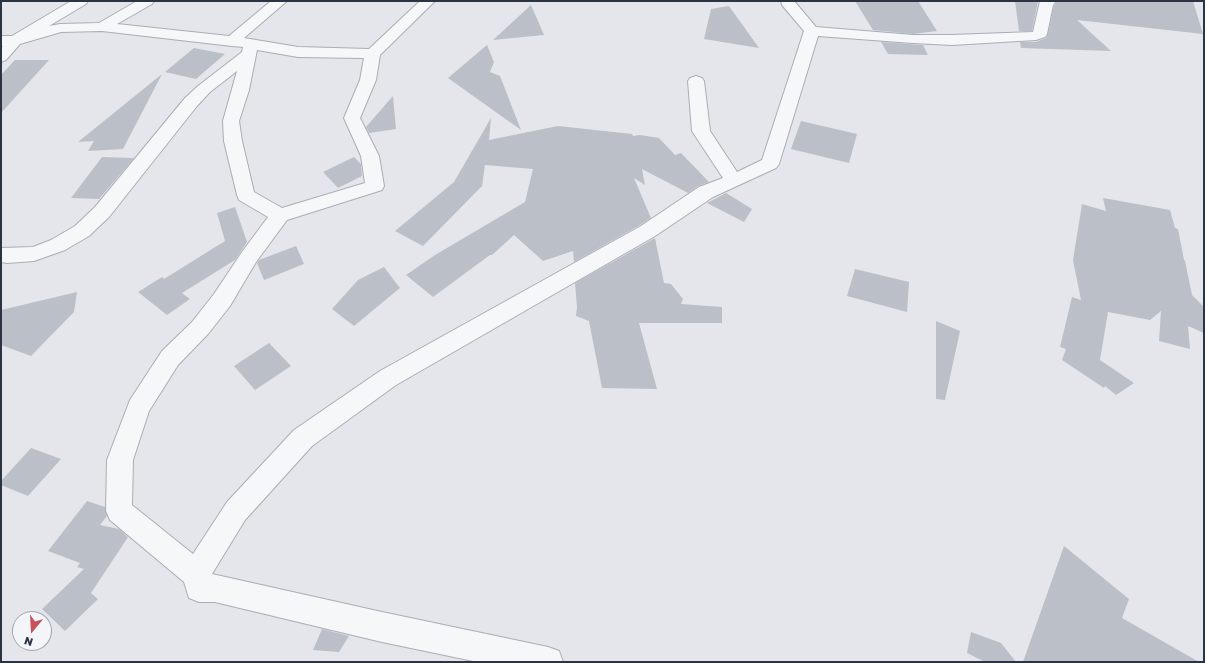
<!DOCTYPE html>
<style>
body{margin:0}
#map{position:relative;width:1205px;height:663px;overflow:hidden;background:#e4e6eb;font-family:"Golos Text",sans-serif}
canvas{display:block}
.frame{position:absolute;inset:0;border:2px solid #2c3342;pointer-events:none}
.north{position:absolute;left:12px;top:611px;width:40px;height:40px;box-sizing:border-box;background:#f3f5f8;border:1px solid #a3a7af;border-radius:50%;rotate:198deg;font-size:11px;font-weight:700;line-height:16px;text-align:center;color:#2c3342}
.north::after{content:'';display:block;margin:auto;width:14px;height:18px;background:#c5535d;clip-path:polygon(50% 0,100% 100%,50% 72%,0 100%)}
</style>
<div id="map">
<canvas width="1205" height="663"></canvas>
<div class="frame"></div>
<div class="north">N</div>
</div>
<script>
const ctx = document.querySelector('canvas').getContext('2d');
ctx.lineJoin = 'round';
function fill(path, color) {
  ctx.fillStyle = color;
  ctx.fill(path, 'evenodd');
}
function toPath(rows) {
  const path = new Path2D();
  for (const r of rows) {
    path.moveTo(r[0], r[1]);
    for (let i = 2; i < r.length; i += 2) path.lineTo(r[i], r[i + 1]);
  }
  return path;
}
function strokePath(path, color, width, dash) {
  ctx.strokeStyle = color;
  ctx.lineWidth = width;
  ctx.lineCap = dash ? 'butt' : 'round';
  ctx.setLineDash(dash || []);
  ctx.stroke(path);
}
const building = toPath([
 [855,1,918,1,937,31,913,34,873,30],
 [1015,1,1038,1,1032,31,1019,31],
 [1057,1,1193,1,1203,34,1077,20,1111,51,1021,48,1020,42,1036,42,1046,38,1048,34,1054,6],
 [531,5,544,35,493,40],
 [729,6,759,48,704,39,711,9],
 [881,42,923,45,928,55,888,54],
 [487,45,494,62,490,72,500,76,521,130,448,78],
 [194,48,225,54,196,79,165,72],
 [15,60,49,60,1,113,1,75],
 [162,74,123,149,88,151,94,141,78,142],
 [393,96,396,129,369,133,366,127],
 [491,118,489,140,558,126,632,134,633,136,640,135,659,138,675,155,681,153,709,182,698,186,688,193,642,169,645,185,634,178,651,218,640,225,574,262,573,251,543,261,514,235,492,255,490,255,433,297,406,275,435,255,525,202,533,169,485,165,482,186,423,246,395,231,454,182],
 [801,121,857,134,849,163,791,149],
 [102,157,134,158,99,199,71,198],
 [354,157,361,164,362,176,338,188,323,172],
 [726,193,752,209,744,222,707,203],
 [1103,198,1170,210,1175,228,1178,229,1184,260,1185,261,1192,295,1204,307,1204,333,1188,326,1190,349,1159,341,1161,311,1150,320,1108,312,1100,360,1134,383,1116,395,1105,386,1104,388,1062,360,1066,349,1060,347,1072,297,1081,300,1073,260,1082,204,1106,211],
 [235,207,247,242,235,260,182,293,190,299,167,315,138,292,162,277,164,279,225,241,217,213],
 [655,238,664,283,671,284,683,299,681,304,722,307,722,323,639,323,657,389,602,388,589,321,576,316,577,307,575,283],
 [296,246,304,264,264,280,257,263,259,260],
 [384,267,400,288,354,326,332,309,358,280],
 [855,269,909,282,907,312,847,296],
 [77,292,74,312,31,356,1,345,1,310],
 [936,321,960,331,945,400,936,399],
 [269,343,291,366,255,390,234,366],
 [31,448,61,459,28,496,1,485,1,481],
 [87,501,105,507,107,516,100,525,119,529,128,537,91,593,98,599,65,631,42,609,84,569,77,567,80,563,48,551],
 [1064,546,1129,599,1122,618,1199,662,1023,662],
 [322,629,349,636,339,652,313,650],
 [971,632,1001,643,1016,662,985,662,967,653]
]);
const minor = toPath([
 [71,1,88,1,86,4,49,26,60,24,99,23,137,1,154,1,152,4,117,24,229,36,271,1,287,1,244,38,298,47,369,49,420,1,435,1,380,55,376,80,360,118,379,156,384,186,382,190,287,220,256,262,230,306,208,334,178,365,149,411,133,460,132,505,193,554,227,502,294,430,380,371,641,226,699,187,723,178,692,131,688,81,690,78,696,76,702,78,704,81,710,131,737,172,762,160,804,31,782,5,781,1,794,1,816,27,913,35,952,35,1033,32,1040,1,1056,1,1053,5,1047,34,1045,37,1036,40,952,45,913,43,818,36,779,164,776,168,713,197,655,236,396,385,312,446,245,520,212,574,382,612,548,647,559,651,563,662,478,662,382,642,215,602,199,602,189,598,184,582,110,520,106,511,107,460,130,400,162,351,192,322,214,294,242,252,268,217,239,200,237,195,224,141,223,121,237,71,210,92,197,106,109,217,89,236,65,250,34,261,7,263,1,262,1,248,33,247,51,240,75,226,95,207,185,98,198,86,242,52,243,47,232,46,102,31,61,32,20,44,6,60,1,62,1,48,3,46,1,46,1,36,12,36,71,1],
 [257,50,298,57,364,58,360,80,344,118,361,156,365,183,282,208,254,192,242,141,239,121,249,90,257,50]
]);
fill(building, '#bbbfc7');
strokePath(minor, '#a9adb5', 2);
fill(minor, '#f6f7f9');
</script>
